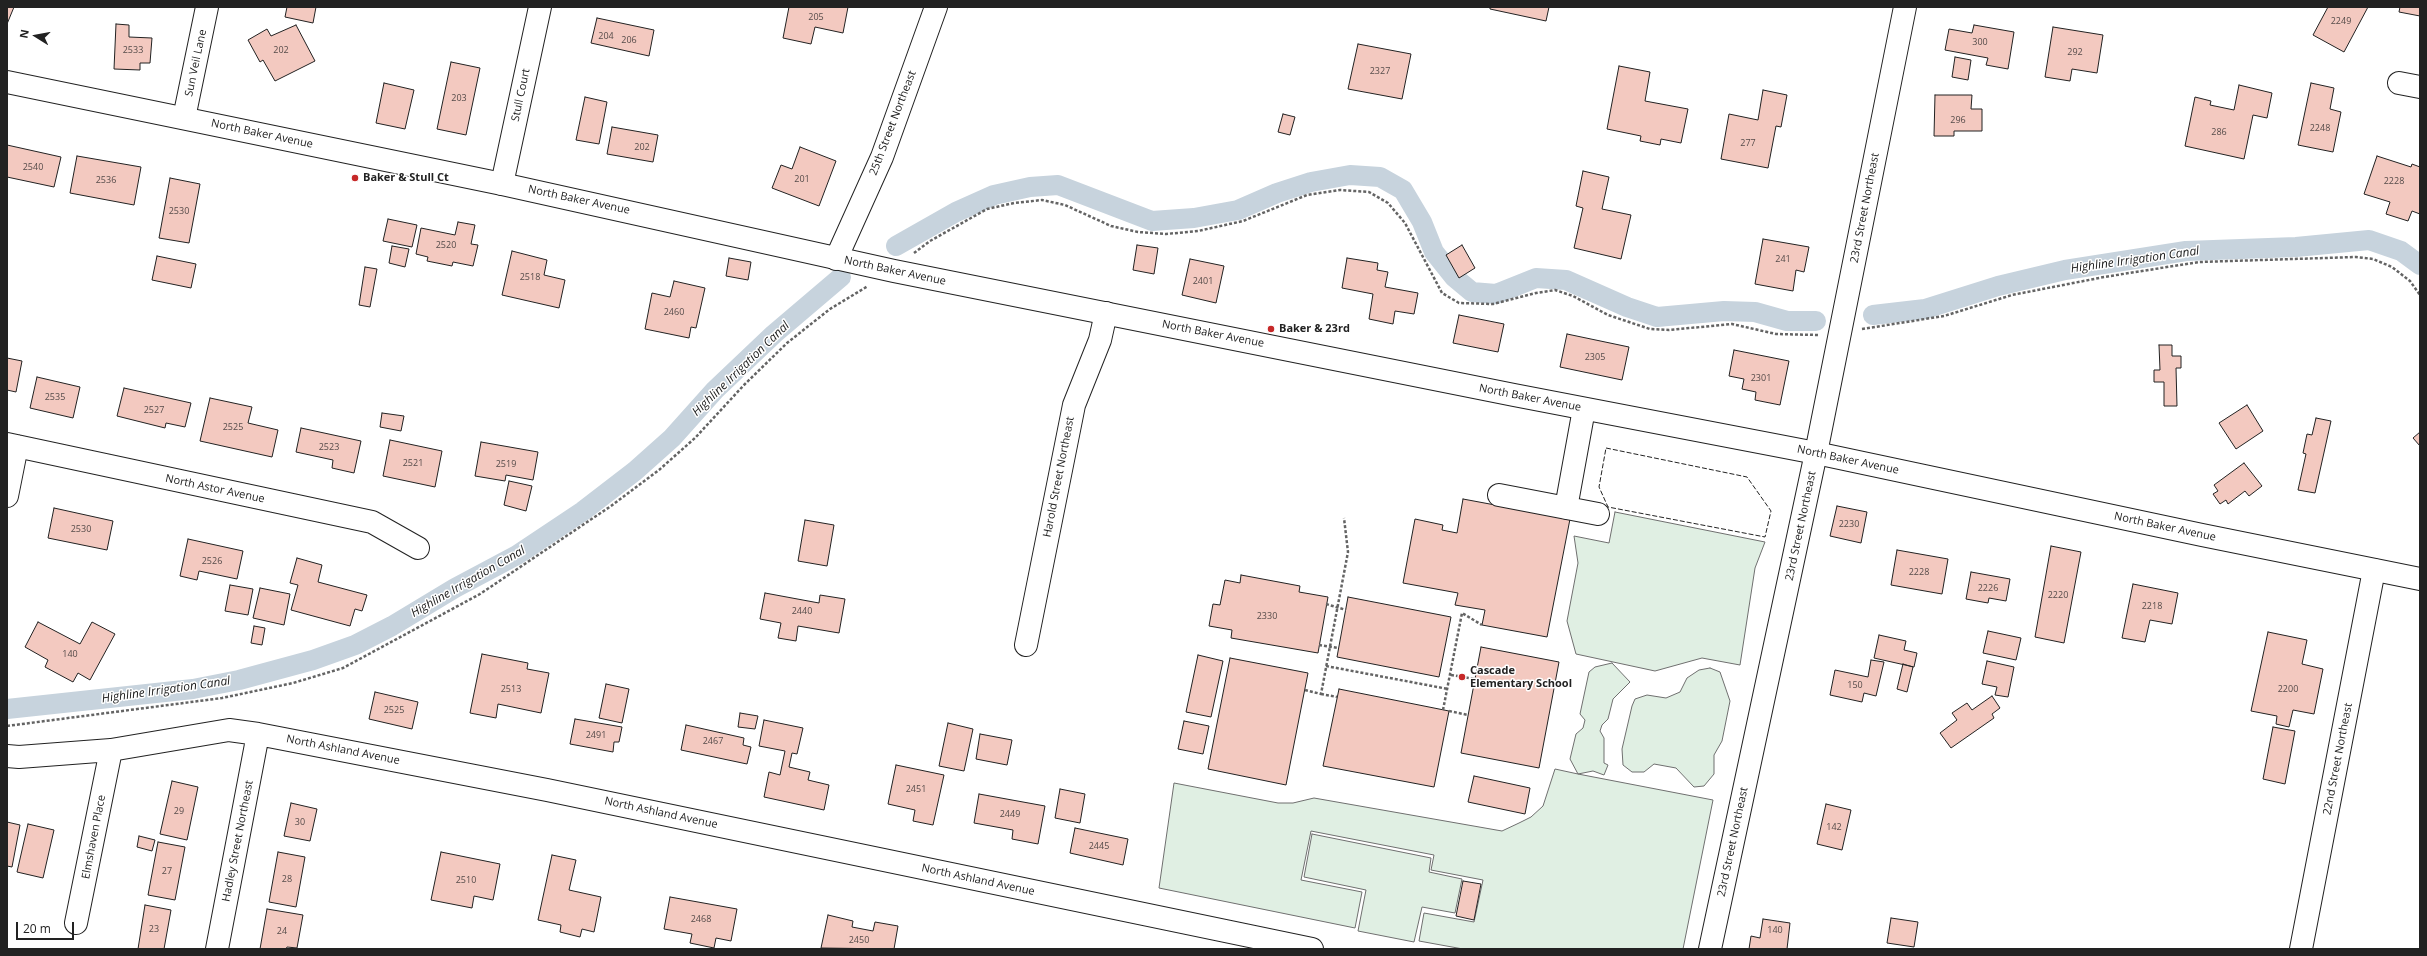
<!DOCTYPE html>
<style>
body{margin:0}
#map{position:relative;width:2427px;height:956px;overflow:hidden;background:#fff;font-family:"Open Sans",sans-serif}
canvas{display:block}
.frame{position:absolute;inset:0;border:8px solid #222;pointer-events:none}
.north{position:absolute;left:16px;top:16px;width:40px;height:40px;-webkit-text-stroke:3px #fff;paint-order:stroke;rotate:281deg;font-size:11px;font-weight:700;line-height:16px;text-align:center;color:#222}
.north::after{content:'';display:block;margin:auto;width:14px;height:18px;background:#222;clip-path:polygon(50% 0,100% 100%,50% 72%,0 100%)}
.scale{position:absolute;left:16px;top:922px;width:58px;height:18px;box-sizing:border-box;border:2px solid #222;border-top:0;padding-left:5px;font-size:12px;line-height:14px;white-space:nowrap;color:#222;-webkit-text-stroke:3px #fff;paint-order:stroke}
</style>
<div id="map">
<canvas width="2427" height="956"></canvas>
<div class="frame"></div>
<div class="north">N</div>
<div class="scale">20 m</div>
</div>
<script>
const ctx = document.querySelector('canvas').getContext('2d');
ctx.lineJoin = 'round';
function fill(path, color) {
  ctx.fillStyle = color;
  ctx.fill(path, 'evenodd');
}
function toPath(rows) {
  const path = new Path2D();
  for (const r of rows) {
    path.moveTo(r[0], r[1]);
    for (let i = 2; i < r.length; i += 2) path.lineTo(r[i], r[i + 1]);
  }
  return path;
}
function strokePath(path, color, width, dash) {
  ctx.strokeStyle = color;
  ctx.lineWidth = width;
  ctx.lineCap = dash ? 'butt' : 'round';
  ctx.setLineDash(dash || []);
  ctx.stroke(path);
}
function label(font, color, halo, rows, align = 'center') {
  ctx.font = font + ' "Open Sans",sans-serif';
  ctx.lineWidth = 3;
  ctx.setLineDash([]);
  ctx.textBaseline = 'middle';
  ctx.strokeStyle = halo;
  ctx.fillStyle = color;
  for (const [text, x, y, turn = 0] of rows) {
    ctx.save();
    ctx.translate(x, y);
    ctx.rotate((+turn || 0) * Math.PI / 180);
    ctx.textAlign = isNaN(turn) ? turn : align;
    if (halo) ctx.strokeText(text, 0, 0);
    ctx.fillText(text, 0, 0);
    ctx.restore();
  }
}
const green = toPath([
 [1615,512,1765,542,1755,568,1740,665,1702,658,1655,671,1576,654,1567,621,1578,563,1574,536,1609,543,1615,512],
 [1612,663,1630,682,1613,699,1608,719,1602,725,1600,731,1604,738,1604,763,1608,765,1604,775,1593,771,1578,774,1713,800,1683,949,1463,949,1419,941,1424,913,1474,922,1483,880,1431,870,1434,855,1311,831,1301,880,1362,892,1355,928,1159,888,1174,783,1278,803,1293,803,1314,798,1502,831,1519,823,1531,817,1543,806,1555,769,1578,774,1570,759,1576,734,1583,728,1585,720,1580,714,1589,672,1595,667,1612,663],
 [1710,668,1720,672,1730,701,1722,741,1714,755,1714,774,1704,786,1694,787,1676,768,1654,764,1644,772,1632,772,1623,765,1622,749,1632,706,1635,699,1647,695,1666,698,1680,692,1687,678,1699,670,1710,668],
 [1312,834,1431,858,1429,872,1462,879,1455,913,1422,907,1414,942,1358,931,1366,890,1304,877,1312,834]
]);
const canal = toPath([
 [896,246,956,212,994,195,1030,187,1058,185,1152,221,1194,218,1238,210,1277,193,1311,182,1350,175,1380,177,1403,190,1422,222,1434,252,1454,277,1472,292,1496,294,1536,278,1566,280,1627,307,1657,317,1724,311,1755,312,1787,321,1816,321],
 [1873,315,1925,309,1998,286,2065,270,2186,251,2296,247,2369,240,2401,251,2420,265],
 [7,709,193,689,239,680,313,660,355,645,392,626,455,588,517,555,583,511,635,471,672,438,715,390,774,334,841,277]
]);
const building = toPath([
 [7,7,14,7,7,24,7,7],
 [287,7,316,7,313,23,285,17,287,7],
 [789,7,848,7,843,33,815,27,811,44,783,38,789,7],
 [1490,7,1549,7,1546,21,1490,9,1490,7],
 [2328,7,2368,7,2344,52,2313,35,2328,7],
 [2400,7,2420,7,2420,16,2399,12,2400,7],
 [597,18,654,30,649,56,591,43,597,18],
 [116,24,129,25,129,37,152,38,150,63,140,63,140,70,114,69,116,24],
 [296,25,315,61,275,81,263,60,260,62,248,40,267,29,271,36,296,25],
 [1974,25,2014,32,2008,69,1986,65,1988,58,1945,50,1949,29,1972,33,1974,25],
 [2053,27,2103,35,2097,73,2072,69,2070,81,2045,77,2053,27],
 [1358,44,1411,54,1402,99,1348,89,1358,44],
 [1955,57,1971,60,1968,80,1952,77,1955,57],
 [451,62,480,68,466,135,437,129,451,62],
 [1619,66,1650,72,1645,101,1688,109,1681,143,1661,139,1660,145,1640,141,1641,136,1607,129,1619,66],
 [384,83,414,90,405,129,376,123,384,83],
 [2311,83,2334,88,2330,109,2341,112,2333,152,2298,145,2311,83],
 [2239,85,2272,93,2267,118,2253,115,2244,159,2185,146,2195,97,2211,101,2210,105,2234,110,2239,85],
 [1763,90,1787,95,1781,127,1776,126,1768,168,1721,159,1729,114,1758,120,1763,90],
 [1935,95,1972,95,1971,109,1982,109,1982,131,1954,131,1954,136,1934,136,1935,95],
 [585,97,607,102,599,144,576,140,585,97],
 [1283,114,1295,117,1290,135,1278,132,1283,114],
 [612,127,658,135,653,162,607,154,612,127],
 [7,145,61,157,54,187,7,177,7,145],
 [800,147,836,161,819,206,772,188,781,165,792,169,800,147],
 [77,156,141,167,134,205,70,193,77,156],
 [2377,156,2411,167,2412,164,2420,167,2420,214,2412,211,2408,221,2386,214,2390,202,2364,194,2377,156],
 [1583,171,1609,177,1602,209,1631,215,1621,259,1574,248,1583,208,1576,206,1583,171],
 [170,178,200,184,189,243,159,238,170,178],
 [388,219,417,225,412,247,383,241,388,219],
 [458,222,475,225,471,244,478,245,473,266,453,262,452,266,427,261,428,257,416,254,421,228,455,235,458,222],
 [1763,239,1809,247,1804,272,1796,270,1793,291,1755,284,1763,239],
 [1137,245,1158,248,1154,274,1133,270,1137,245],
 [1462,245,1475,268,1459,278,1446,255,1462,245],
 [392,246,409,249,405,267,389,263,392,246],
 [512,251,547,260,544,275,565,280,559,308,502,295,512,251],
 [157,256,196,264,191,288,152,280,157,256],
 [729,258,751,262,748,280,726,276,729,258],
 [1347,258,1378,263,1377,270,1388,272,1385,287,1418,293,1414,314,1395,311,1393,324,1369,319,1373,294,1342,288,1347,258],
 [1190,259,1224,266,1216,303,1182,295,1190,259],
 [365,267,377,269,370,307,359,305,365,267],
 [674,281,705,288,696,328,691,327,689,338,645,329,652,293,670,297,674,281],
 [1459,315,1504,324,1498,352,1453,343,1459,315],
 [1567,334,1629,347,1622,380,1560,367,1567,334],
 [2159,345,2172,345,2172,356,2181,356,2181,368,2176,368,2177,406,2164,406,2164,382,2154,382,2154,370,2160,370,2159,345],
 [1734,350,1789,361,1780,405,1755,400,1756,392,1742,389,1744,379,1729,376,1734,350],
 [7,358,22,361,16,392,7,390,7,358],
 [37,377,80,387,73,418,30,408,37,377],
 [124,388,191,403,185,427,166,423,165,428,117,416,124,388],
 [210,398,252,407,248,423,278,430,272,457,200,441,210,398],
 [2247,405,2263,431,2236,449,2219,423,2247,405],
 [382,413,404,416,401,431,380,427,382,413],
 [2316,418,2331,421,2315,493,2298,490,2306,454,2303,453,2307,434,2312,435,2316,418],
 [301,428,361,441,354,473,332,468,333,460,296,452,301,428],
 [2420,432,2420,446,2413,438,2420,432],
 [390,440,442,451,435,487,383,476,390,440],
 [481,442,538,452,533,480,506,475,505,481,475,476,481,442],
 [2244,463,2262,486,2249,496,2245,491,2228,504,2226,500,2220,504,2213,494,2218,491,2214,485,2244,463],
 [509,481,532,486,526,511,504,505,509,481],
 [1463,499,1570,519,1547,637,1482,625,1485,610,1455,605,1458,593,1403,583,1415,519,1443,525,1442,530,1457,533,1463,499],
 [1837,506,1867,512,1861,543,1830,536,1837,506],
 [54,508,113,521,107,550,48,538,54,508],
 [805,520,834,525,827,566,798,561,805,520],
 [188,539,243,551,237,579,199,571,197,580,180,576,188,539],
 [2051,546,2081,552,2064,643,2035,637,2051,546],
 [1897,550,1948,559,1942,594,1891,585,1897,550],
 [297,558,322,565,318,582,367,595,362,611,355,609,350,626,291,610,298,585,290,583,297,558],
 [1971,572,2010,579,2006,601,1989,598,1988,603,1966,599,1971,572],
 [1241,575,1300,586,1299,592,1328,597,1318,653,1231,638,1232,630,1209,626,1213,604,1220,605,1225,580,1240,583,1241,575],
 [2133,584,2178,593,2172,624,2150,620,2145,642,2122,638,2133,584],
 [230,585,253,589,248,615,225,611,230,585],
 [260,588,290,594,284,625,253,618,260,588],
 [765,593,819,603,820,595,845,599,839,633,798,626,796,641,778,638,781,623,760,619,765,593],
 [1348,597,1451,617,1439,677,1337,657,1348,597],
 [38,622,80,644,92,622,115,634,90,680,78,673,73,682,45,667,48,660,25,647,38,622],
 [254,626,265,628,262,645,251,643,254,626],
 [1988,631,2021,638,2016,660,1983,653,1988,631],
 [2268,632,2307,640,2302,664,2323,669,2314,714,2293,710,2289,727,2276,724,2277,716,2251,711,2268,632],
 [1879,635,1906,641,1904,650,1917,653,1914,667,1874,658,1879,635],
 [1481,647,1559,662,1539,768,1461,753,1481,647],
 [482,654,528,663,527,669,549,673,541,713,498,704,496,718,470,713,482,654],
 [1198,655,1223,661,1211,717,1186,712,1198,655],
 [1230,658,1308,673,1286,785,1208,769,1230,658],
 [1871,660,1884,662,1876,696,1864,693,1862,702,1830,695,1835,670,1868,677,1871,660],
 [1987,661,2014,667,2008,697,1995,695,1997,687,1982,684,1987,661],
 [1903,664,1913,667,1907,692,1897,689,1903,664],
 [606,684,629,689,622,723,599,718,606,684],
 [1339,689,1449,711,1434,787,1323,766,1339,689],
 [375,692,418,702,412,729,369,719,375,692],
 [1992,696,2000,708,1992,714,1994,718,1951,748,1940,733,1957,720,1952,713,1967,703,1972,710,1992,696],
 [740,713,758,716,755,729,738,727,740,713],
 [575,719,622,727,619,742,614,742,613,752,570,744,575,719],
 [764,720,803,728,797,754,792,753,789,767,810,772,808,780,829,785,824,810,764,797,769,772,780,775,785,751,759,746,764,720],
 [1184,721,1209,726,1203,754,1178,749,1184,721],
 [948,723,973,729,964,771,939,766,948,723],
 [686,725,744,738,743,745,751,747,747,764,681,750,686,725],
 [2273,727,2295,731,2285,784,2263,779,2273,727],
 [980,734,1012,740,1007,765,976,759,980,734],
 [896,765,944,775,933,825,913,821,915,810,888,804,896,765],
 [1474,776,1530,788,1525,814,1468,802,1474,776],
 [172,781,198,787,187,840,160,834,172,781],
 [1060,789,1085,794,1080,823,1055,818,1060,789],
 [979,794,1045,806,1038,844,1012,839,1013,830,974,823,979,794],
 [291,803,317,809,310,841,284,836,291,803],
 [1826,804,1851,810,1842,850,1817,844,1826,804],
 [7,822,20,825,12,867,7,866,7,822],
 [28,824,54,830,43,878,17,872,28,824],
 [1075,828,1128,839,1123,865,1070,853,1075,828],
 [139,836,155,840,152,851,137,847,139,836],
 [158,842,185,847,175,900,148,895,158,842],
 [278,852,305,857,296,907,269,902,278,852],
 [441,852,500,864,493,900,474,896,472,908,431,900,441,852],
 [552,855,576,860,569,890,601,897,594,932,582,929,580,937,560,932,561,925,538,920,552,855],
 [1463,881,1481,884,1474,920,1456,916,1463,881],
 [670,897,737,909,731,941,716,938,714,948,690,943,692,934,664,929,670,897],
 [145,905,171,910,164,949,138,949,145,905],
 [267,909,303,915,297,948,287,947,286,949,260,949,267,909],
 [828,915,853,921,852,927,873,931,875,922,898,926,894,949,821,948,828,915],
 [1891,918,1918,922,1914,947,1887,943,1891,918],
 [1763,919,1790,923,1787,949,1749,949,1751,936,1760,938,1763,919]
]);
const path = toPath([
 [914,253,930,241,987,209,1014,203,1042,200,1065,205,1111,226,1138,232,1166,234,1198,231,1243,221,1307,195,1340,190,1369,192,1388,203,1405,223,1442,293,1459,303,1493,304,1536,293,1555,290,1573,296,1608,315,1650,329,1669,330,1732,324,1776,334,1819,335],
 [1862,329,1944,316,2012,295,2104,277,2199,262,2356,257,2373,259,2392,267,2410,281,2420,295],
 [1326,604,1346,610],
 [1319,645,1338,648],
 [1326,666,1448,689],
 [1451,675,1475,679],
 [1305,690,1321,694,1348,552,1344,518],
 [1321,694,1337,697],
 [1443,710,1462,613,1482,625],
 [1449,711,1468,715],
 [7,726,222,698,293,683,343,668,480,594,611,506,659,470,695,438,744,385,787,343,830,309,868,286]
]);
const minor = toPath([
 [2399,83,2420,87],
 [184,118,207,7],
 [502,184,540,7],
 [836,259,882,157,936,7],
 [7,444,372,522,418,548],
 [1499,495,1598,514],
 [7,496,17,446],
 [1566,508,1584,409],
 [1026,645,1074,405,1100,340,1106,313],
 [7,756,19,757,111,750,229,730,258,734,547,790,1312,949],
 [76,923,111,750],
 [217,949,258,734],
 [1710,949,1816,453,1905,7],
 [2301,949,2374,570]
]);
const major = toPath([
 [7,82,502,184,894,271,1514,395,1816,453,2202,535,2420,579]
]);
const fence = toPath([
 [1606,448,1747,477,1771,511,1765,537,1608,507,1599,487,1606,448]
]);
const markers = [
 [355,178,4,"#c62828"],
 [1271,329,4,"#c62828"],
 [1462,677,4,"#c62828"]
];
const numberNames = [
 ["205",816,17],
 ["2249",2341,21],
 ["204",606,36],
 ["206",629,40],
 ["300",1980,42],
 ["2533",133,50],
 ["202",281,50],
 ["292",2075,52],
 ["2327",1380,71],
 ["203",459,98],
 ["296",1958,120],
 ["2248",2320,128],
 ["286",2219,132],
 ["277",1748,143],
 ["202",642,147],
 ["2540",33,167],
 ["201",802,179],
 ["2536",106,180],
 ["2228",2394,181],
 ["2530",179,211],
 ["2520",446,245],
 ["241",1783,259],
 ["2518",530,277],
 ["2401",1203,281],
 ["2460",674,312],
 ["2305",1595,357],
 ["2301",1761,378],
 ["2535",55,397],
 ["2527",154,410],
 ["2525",233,427],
 ["2523",329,447],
 ["2521",413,463],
 ["2519",506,464],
 ["2230",1849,524],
 ["2530",81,529],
 ["2526",212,561],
 ["2228",1919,572],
 ["2226",1988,588],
 ["2220",2058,595],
 ["2218",2152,606],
 ["2440",802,611],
 ["2330",1267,616],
 ["140",70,654],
 ["150",1855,685],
 ["2513",511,689],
 ["2200",2288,689],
 ["2525",394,710],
 ["2491",596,735],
 ["2467",713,741],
 ["2451",916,789],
 ["29",179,811],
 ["2449",1010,814],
 ["30",300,822],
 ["142",1834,827],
 ["2445",1099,846],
 ["27",167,871],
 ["28",287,879],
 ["2510",466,880],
 ["2468",701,919],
 ["23",154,929],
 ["140",1775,930],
 ["24",282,931],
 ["2450",859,940]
];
const streetNames = [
 ["Sun Veil Lane",196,63,-78],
 ["Stull Court",521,95,-78],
 ["25th Street Northeast",893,123,-69],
 ["North Baker Avenue",262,134,12],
 ["North Baker Avenue",579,200,12],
 ["23rd Street Northeast",1865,208,-79],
 ["North Baker Avenue",895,271,12],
 ["North Baker Avenue",1213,334,11],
 ["North Baker Avenue",1530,398,11],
 ["North Baker Avenue",1848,460,12],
 ["Harold Street Northeast",1059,477,-79],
 ["North Astor Avenue",215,489,12],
 ["23rd Street Northeast",1801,526,-78],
 ["North Baker Avenue",2165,527,12],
 ["North Ashland Avenue",343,750,11],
 ["22nd Street Northeast",2338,759,-79],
 ["North Ashland Avenue",661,813,12],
 ["Elmshaven Place",94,837,-79],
 ["Hadley Street Northeast",238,841,-79],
 ["23rd Street Northeast",1733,842,-78],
 ["North Ashland Avenue",978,880,12]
];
const poiNames = [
 ["Baker & Stull Ct",363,178],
 ["Baker & 23rd",1279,329],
 ["Cascade",1470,671],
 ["Elementary School",1470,684]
];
const waterNames = [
 ["Highline Irrigation Canal",2135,260,-8],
 ["Highline Irrigation Canal",741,369,-44],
 ["Highline Irrigation Canal",468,582,-30],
 ["Highline Irrigation Canal",166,690,-8]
];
fill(green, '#e0efe3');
strokePath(green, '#6f6f6f', 1);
strokePath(canal, '#c7d3dd', 20);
fill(building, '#f3c9c0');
strokePath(building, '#222', 1);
strokePath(minor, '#222', 24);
strokePath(major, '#222', 24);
strokePath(path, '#646464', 2.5, [3, 2]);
strokePath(minor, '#fff', 22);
strokePath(major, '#fff', 22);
strokePath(fence, '#222', 1, [5, 2]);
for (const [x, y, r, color] of markers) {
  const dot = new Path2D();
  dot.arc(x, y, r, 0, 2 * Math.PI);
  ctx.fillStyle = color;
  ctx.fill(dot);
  strokePath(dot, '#fff', 1.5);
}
label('9px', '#564c4a', null, numberNames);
label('11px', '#222', '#fff', streetNames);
label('bold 11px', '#222', '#fff', poiNames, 'left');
label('italic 12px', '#222', '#fff', waterNames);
</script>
